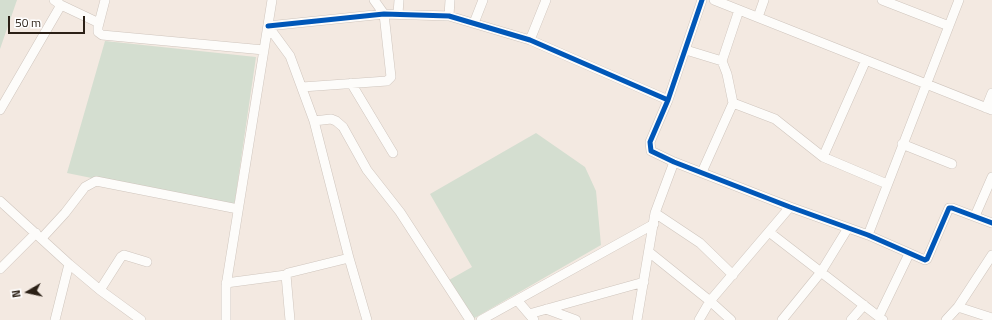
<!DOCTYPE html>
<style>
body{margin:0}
#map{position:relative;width:992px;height:320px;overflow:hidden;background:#f3e9e1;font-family:"Titillium Web",sans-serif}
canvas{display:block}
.north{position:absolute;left:8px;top:272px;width:40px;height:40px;-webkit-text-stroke:3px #fff;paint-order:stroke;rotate:261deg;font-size:11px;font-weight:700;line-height:16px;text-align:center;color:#2b2016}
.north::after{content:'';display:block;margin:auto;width:14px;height:18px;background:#2b2016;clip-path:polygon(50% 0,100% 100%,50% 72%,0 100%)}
.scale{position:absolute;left:8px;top:16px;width:77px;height:18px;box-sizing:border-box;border:2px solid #2b2016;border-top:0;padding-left:5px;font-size:12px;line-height:14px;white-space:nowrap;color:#2b2016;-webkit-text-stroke:3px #fff;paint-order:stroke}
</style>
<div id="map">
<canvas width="992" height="320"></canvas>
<div class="north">N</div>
<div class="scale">50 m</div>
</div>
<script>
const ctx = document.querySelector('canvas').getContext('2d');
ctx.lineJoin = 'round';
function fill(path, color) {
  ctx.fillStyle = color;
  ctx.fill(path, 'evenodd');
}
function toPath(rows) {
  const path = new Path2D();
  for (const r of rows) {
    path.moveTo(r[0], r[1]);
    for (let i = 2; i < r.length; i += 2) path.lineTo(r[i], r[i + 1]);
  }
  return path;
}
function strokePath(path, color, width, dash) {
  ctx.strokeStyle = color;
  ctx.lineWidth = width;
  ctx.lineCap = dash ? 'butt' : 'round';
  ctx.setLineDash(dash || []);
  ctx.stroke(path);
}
const green = toPath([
 [0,0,17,0,0,49],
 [105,41,256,57,234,207,67,173],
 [536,133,585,167,596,191,601,245,471,320,449,280,472,267,430,194]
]);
const street = toPath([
 [54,0,61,5,99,23],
 [105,0,98,27,98,32,102,35,264,50],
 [702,0,668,100,650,142,651,151,674,162,790,207,868,235,925,260,927,259,949,208,952,208,992,223],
 [714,0,992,110],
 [882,0,949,26],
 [398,14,399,0],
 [449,16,450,0],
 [758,17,764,0],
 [474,23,483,0],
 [268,26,384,14,449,16,530,40,668,100],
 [268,26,290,56,314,121,349,258,367,320],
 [530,40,546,0],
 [686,50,722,61,739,10],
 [351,83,393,153],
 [302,87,387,81,391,77,384,14,374,0],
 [733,103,775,119,823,157,887,184],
 [986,108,992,93],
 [0,110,61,5],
 [314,121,331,119,336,121,343,127,367,170,400,212,470,320],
 [902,144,952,164],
 [823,157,866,60],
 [702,172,733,103,727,74,722,61],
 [0,201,69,264,100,290,141,320],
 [655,213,700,243,733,275],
 [975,216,992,177],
 [769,232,883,320],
 [868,235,959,0],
 [42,238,65,213,85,187,96,181,238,209],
 [649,252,710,301,731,320],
 [0,269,36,233],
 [226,283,286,275],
 [100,290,121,257,124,255,147,262],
 [517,300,534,320],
 [958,307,992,318],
 [546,309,576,320],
 [529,314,644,282],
 [879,316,909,254],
 [55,320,69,264],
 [226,320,226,286,272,0],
 [290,320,286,275,288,273,349,258],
 [481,320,654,224],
 [637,320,655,213,674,162],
 [699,320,710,301,790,207],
 [782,320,821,272,848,228],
 [851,320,864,305],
 [946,320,958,307,992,255]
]);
const cycleway = toPath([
 [702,0,668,100,650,142,651,151,674,162,790,207,868,235,925,260,927,259,949,208,952,208,992,223],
 [268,26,384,14,449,16,530,40,668,100]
]);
fill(green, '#d4ded0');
strokePath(street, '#cfc5bd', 10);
strokePath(street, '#fdfcfa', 9);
strokePath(cycleway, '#0057b8', 5);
</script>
